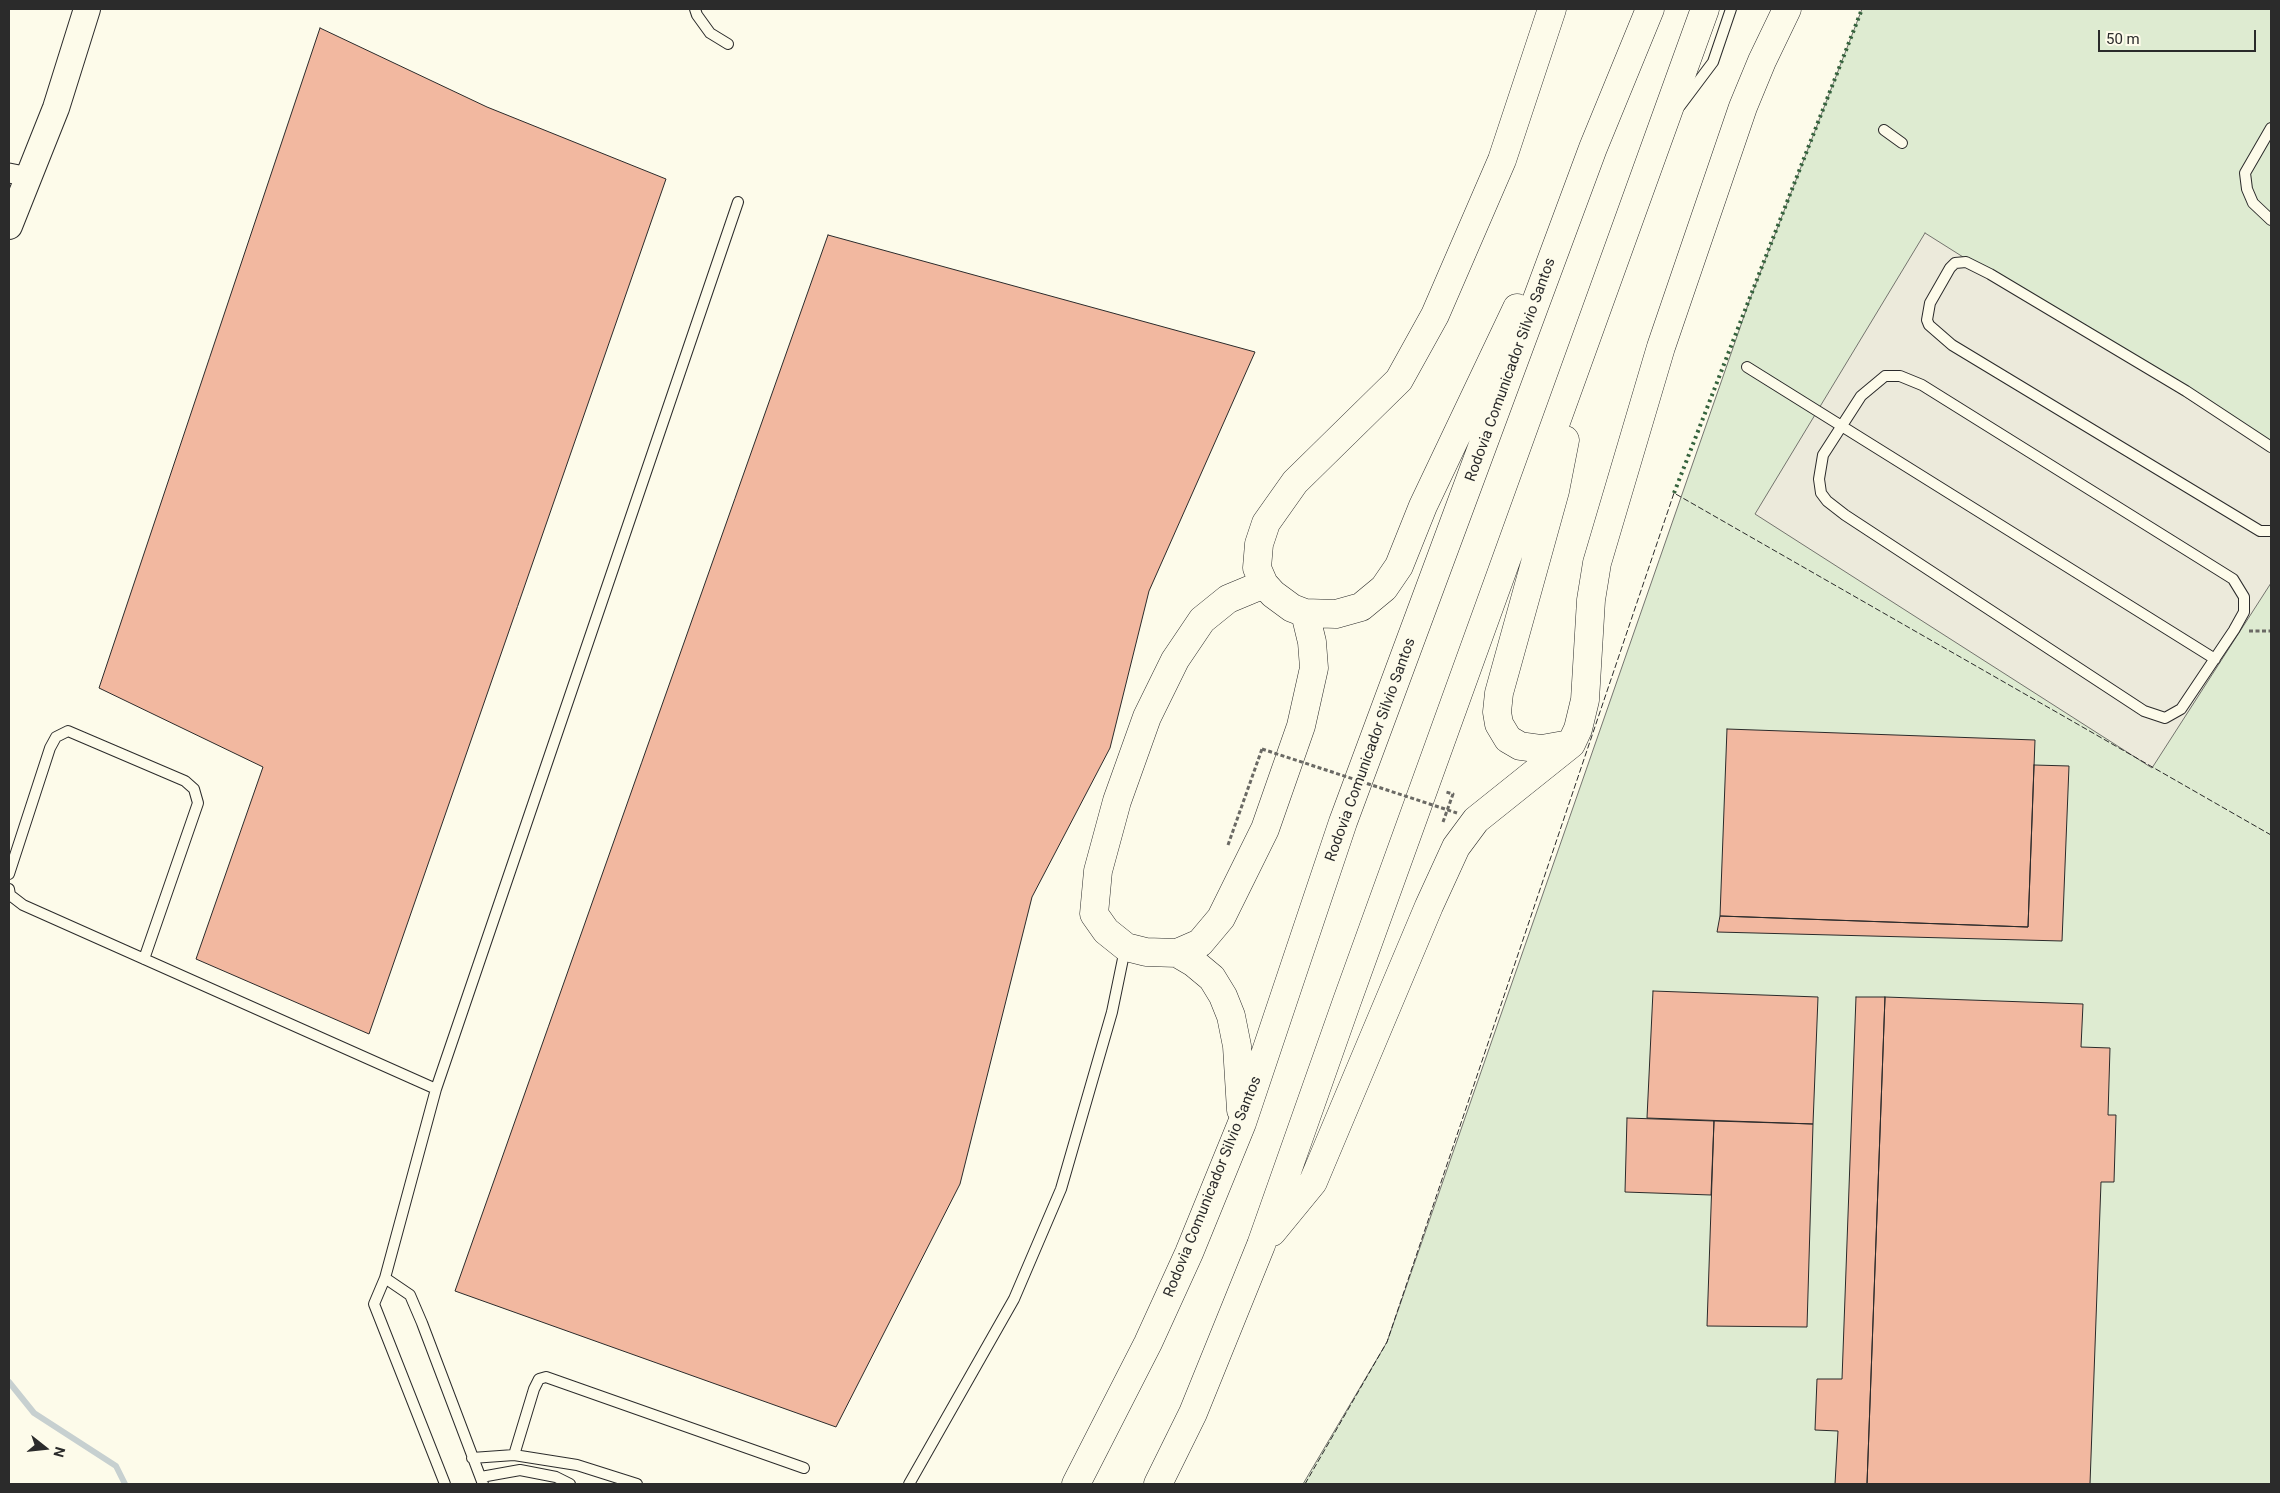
<!DOCTYPE html>
<style>
body{margin:0}
#map{position:relative;width:2280px;height:1493px;overflow:hidden;background:#fdfbea;font-family:Roboto,sans-serif}
canvas{display:block}
.frame{position:absolute;inset:0;border:10px solid #2b2b2b;pointer-events:none}
.north{position:absolute;left:20px;top:1423px;width:50px;height:50px;-webkit-text-stroke:4px #fdfbea;paint-order:stroke;rotate:106deg;font-size:14px;font-weight:700;line-height:20px;text-align:center;color:#2b2b2b}
.north::after{content:'';display:block;margin:auto;width:18px;height:22px;background:#2b2b2b;clip-path:polygon(50% 0,100% 100%,50% 72%,0 100%)}
.scale{position:absolute;left:2098px;top:30px;width:158px;height:22px;box-sizing:border-box;border:2px solid #2b2b2b;border-top:0;padding-left:6px;font-size:15px;line-height:18px;white-space:nowrap;color:#2b2b2b;-webkit-text-stroke:4px #fdfbea;paint-order:stroke}
</style>
<div id="map">
<canvas width="2280" height="1493"></canvas>
<div class="frame"></div>
<div class="north">N</div>
<div class="scale">50 m</div>
</div>
<script>
const ctx = document.querySelector('canvas').getContext('2d');
ctx.lineJoin = 'round';
function fill(path, color) {
  ctx.fillStyle = color;
  ctx.fill(path, 'evenodd');
}
function toPath(rows) {
  const path = new Path2D();
  for (const r of rows) {
    path.moveTo(r[0], r[1]);
    for (let i = 2; i < r.length; i += 2) path.lineTo(r[i], r[i + 1]);
  }
  return path;
}
function strokePath(path, color, width, dash) {
  ctx.strokeStyle = color;
  ctx.lineWidth = width;
  ctx.lineCap = dash ? 'butt' : 'round';
  ctx.setLineDash(dash || []);
  ctx.stroke(path);
}
function label(font, color, halo, rows, align = 'center') {
  ctx.font = font + ' Roboto,sans-serif';
  ctx.lineWidth = 4;
  ctx.setLineDash([]);
  ctx.textBaseline = 'middle';
  ctx.strokeStyle = halo;
  ctx.fillStyle = color;
  for (const [text, x, y, turn = 0] of rows) {
    ctx.save();
    ctx.translate(x, y);
    ctx.rotate((+turn || 0) * Math.PI / 180);
    ctx.textAlign = isNaN(turn) ? turn : align;
    if (halo) ctx.strokeText(text, 0, 0);
    ctx.fillText(text, 0, 0);
    ctx.restore();
  }
}
const green = toPath([
 [1862,9,2271,9,2271,1484,1303,1484,1387,1342,1750,299,1862,9]
]);
const parking = toPath([
 [1925,233,2271,451,2271,583,2152,768,1755,514,1925,233]
]);
const stream = toPath([
 [9,1382,34,1413,116,1466,125,1484]
]);
const building = toPath([
 [320,28,487,107,666,179,369,1034,196,959,263,767,99,688,320,28],
 [828,235,1255,352,1149,591,1110,748,1032,897,960,1184,836,1427,455,1291,828,235],
 [1727,729,2035,740,2028,927,1720,916,1727,729],
 [2034,765,2069,766,2062,941,1717,932,1720,916,2028,927,2034,765],
 [1653,991,1818,997,1813,1124,1647,1118,1653,991],
 [1856,997,1885,997,1867,1484,1835,1484,1838,1431,1815,1430,1817,1379,1842,1379,1856,997],
 [1885,997,2083,1004,2081,1047,2110,1048,2108,1115,2116,1115,2114,1182,2101,1182,2090,1484,1867,1484,1885,997],
 [1627,1118,1714,1121,1711,1195,1625,1192,1627,1118],
 [1714,1121,1813,1124,1807,1327,1707,1326,1714,1121]
]);
const path = toPath([
 [2249,631,2271,631],
 [1443,822,1453,794,1446,792],
 [1228,845,1262,749]
]);
const lane = toPath([
 [695,9,697,15,710,33,728,44],
 [1680,106,1713,62,1731,9],
 [2271,128,2245,173,2247,189,2253,203,2271,220],
 [1884,130,1902,143],
 [1747,367,2215,659],
 [1885,376,1900,376,1922,385,2233,579,2244,597,2244,612,2234,630,2181,709,2165,718,2144,711,1845,515,1827,501,1821,493,1819,479,1823,455,1861,396,1885,376],
 [2271,447,2186,391,1990,274,1966,262,1955,263,1950,268,1930,303,1927,320,1929,325,1952,345,2260,531,2271,531],
 [9,874,50,748,56,737,68,731,185,781,194,789,198,803,144,959],
 [9,889,10,895,23,905,436,1089],
 [385,1278,436,1089,738,202],
 [514,1455,534,1389,539,1379,546,1377,804,1468],
 [472,1458,514,1455,577,1465,637,1484],
 [481,1477,520,1470,556,1477,570,1484],
 [445,1484,374,1304,385,1278,410,1295,422,1323,483,1484],
 [909,1484,1014,1299,1061,1189,1112,1012,1125,949]
]);
const street = toPath([
 [9,173,29,177]
]);
const secondary = toPath([
 [9,226,56,108,87,9]
]);
const highway = toPath([
 [1517,308,1423,506,1399,566,1384,588,1361,607,1336,614,1305,613,1292,608,1273,594,1264,584,1257,568,1259,544,1266,523,1295,482,1399,380,1435,315,1502,160,1552,9],
 [1565,440,1555,491,1499,693,1497,712,1499,724,1508,739,1520,746,1542,749,1570,744],
 [1264,584,1228,599,1202,620,1175,660,1147,717,1117,801,1098,871,1094,914,1106,931,1126,947,1146,952,1177,953,1200,943,1221,918,1265,829,1301,726,1314,668,1312,642,1305,613],
 [1177,953,1194,963,1212,978,1223,996,1231,1016,1237,1046,1241,1110],
 [1272,1232,1313,1182,1429,906,1456,847,1476,820,1571,744,1578,729,1585,700,1591,600,1597,563,1661,347,1743,107,1762,61,1787,9],
 [1076,1484,1148,1343,1189,1253,1242,1123,1343,822,1593,148,1650,9],
 [1158,1484,1193,1413,1261,1245,1347,1001,1705,9]
]);
const pathBridge = toPath([
 [1262,749,1457,813]
]);
const hedge = toPath([
 [1674,493,1862,9]
]);
const fence = toPath([
 [1305,1484,1387,1342,1674,493,2271,835]
]);
const streetNames = [
 ["Rodovia Comunicador Silvio Santos",1511,370,-70],
 ["Rodovia Comunicador Silvio Santos",1371,750,-70],
 ["Rodovia Comunicador Silvio Santos",1213,1187,-68]
];
fill(green, '#deebd1');
strokePath(green, '#74746e', 1);
fill(parking, '#eceadb');
strokePath(parking, '#74746e', 1);
strokePath(stream, '#c7d0d0', 6);
fill(building, '#f2b8a0');
strokePath(building, '#2b2b2b', 1);
strokePath(lane, '#2b2b2b', 12);
strokePath(street, '#2b2b2b', 21);
strokePath(secondary, '#2b2b2b', 28);
strokePath(highway, '#2b2b2b', 29);
strokePath(path, '#6a6964', 3, [4, 2.5]);
strokePath(lane, '#fdfbea', 10);
strokePath(street, '#fdfbea', 19);
strokePath(secondary, '#fdfbea', 26);
strokePath(highway, '#fdfbea', 28);
strokePath(pathBridge, '#6a6964', 3, [4, 2.5]);
strokePath(hedge, '#34623c', 4, [2.5, 4]);
strokePath(fence, '#2b2b2b', 1, [6, 2.5]);
label('15px', '#2b2b2b', '#fdfbea', streetNames);
</script>
